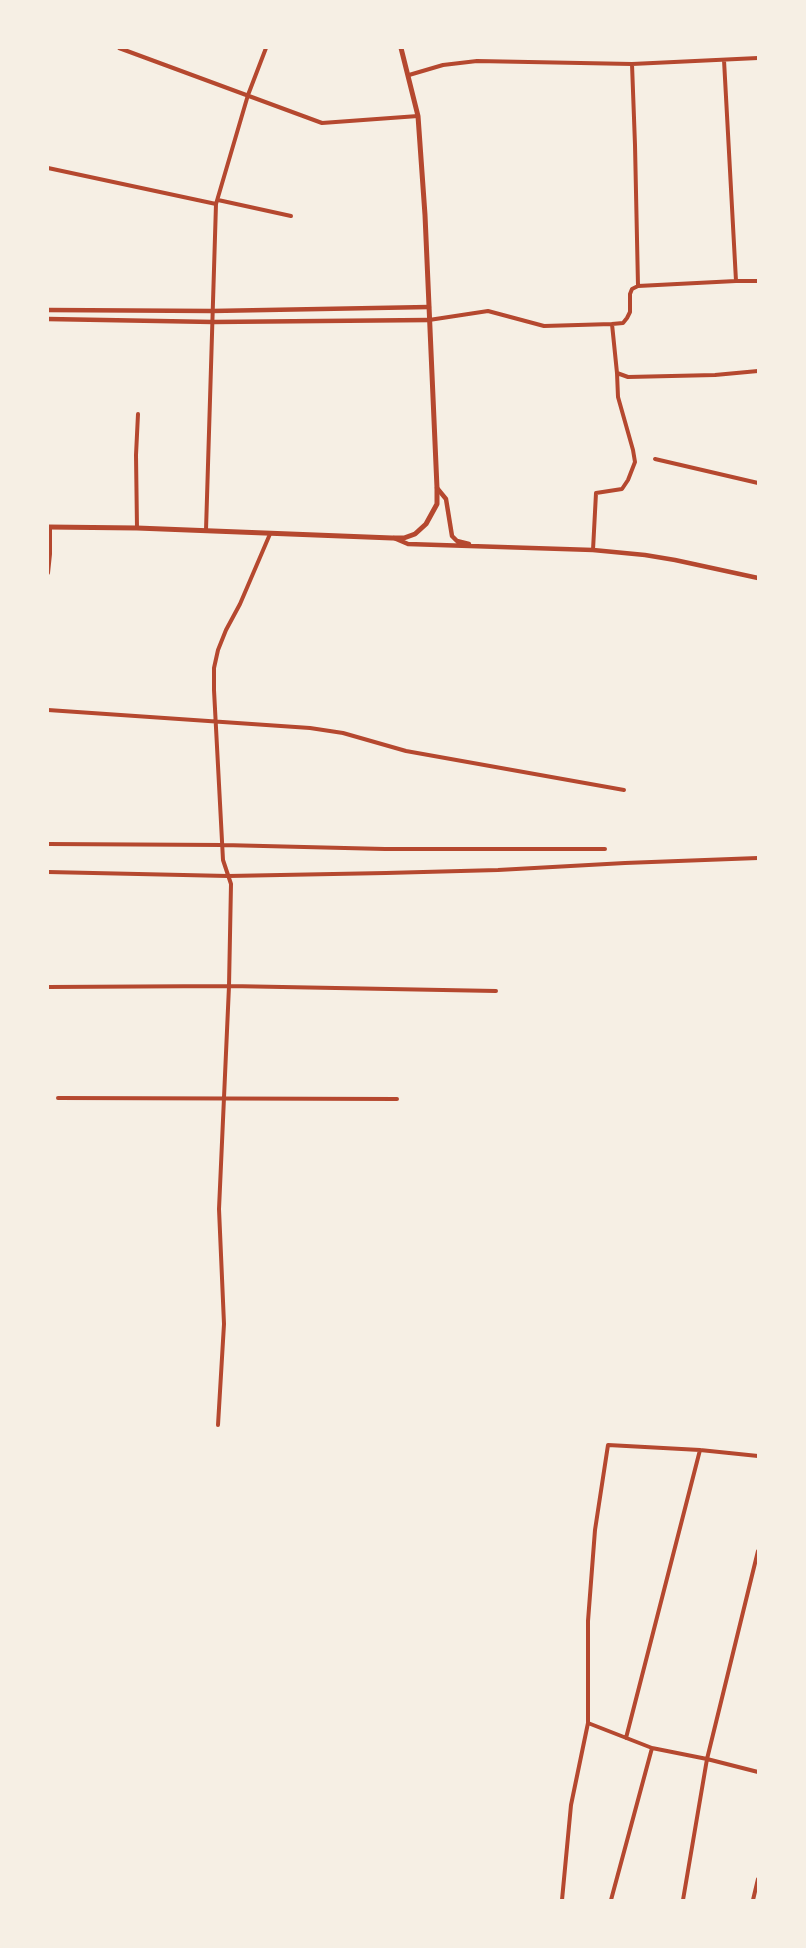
<!DOCTYPE html>
<style>
body{margin:0}
#map{position:relative;width:806px;height:1948px;overflow:hidden;background:#f6efe4;font-family:"Nunito Sans",sans-serif}
canvas{display:block}
.frame{position:absolute;inset:0;border:49px solid #f6efe4;pointer-events:none}
</style>
<div id="map">
<canvas width="806" height="1948"></canvas>
<div class="frame"></div>
</div>
<script>
const ctx = document.querySelector('canvas').getContext('2d');
ctx.lineJoin = 'round';
function toPath(rows) {
  const path = new Path2D();
  for (const r of rows) {
    path.moveTo(r[0], r[1]);
    for (let i = 2; i < r.length; i += 2) path.lineTo(r[i], r[i + 1]);
  }
  return path;
}
function strokePath(path, color, width, dash) {
  ctx.strokeStyle = color;
  ctx.lineWidth = width;
  ctx.lineCap = dash ? 'butt' : 'round';
  ctx.setLineDash(dash || []);
  ctx.stroke(path);
}
const minor = toPath([
 [119,48,322,123,418,116],
 [724,60,736,281],
 [632,64,758,58],
 [409,75,443,65,477,61,632,64,635,145,638,286],
 [48,168,216,204],
 [218,200,291,216],
 [429,320,488,311,544,326,612,324,623,323,627,318,630,312,630,294,632,289,638,286,736,281,758,281],
 [612,324,617,373,628,377,715,375,758,371],
 [655,459,758,483],
 [137,528,136,455,138,414],
 [206,530,216,204,248,95,266,48],
 [593,550,596,493,622,489,628,480,635,462,633,450,618,397,617,373],
 [48,573,50,554,50,527],
 [48,710,310,728,343,733,406,751,624,790],
 [48,844,223,845,385,849,605,849],
 [48,872,228,876,386,873,498,870,625,863,758,858],
 [48,987,229,986,496,991],
 [58,1098,397,1099],
 [218,1425,224,1324,219,1209,229,986,231,884,223,860,214,690,214,668,218,650,226,630,240,604,270,534],
 [588,1723,652,1748,707,1759,758,1772],
 [626,1738,700,1450],
 [562,1900,571,1805,588,1723,588,1621,595,1530,608,1445,700,1450,758,1456],
 [611,1900,652,1748],
 [683,1900,707,1759,758,1551],
 [753,1900,758,1879]
]);
const tertiary = toPath([
 [48,310,212,311,429,307],
 [48,319,213,322,429,320],
 [437,488,446,499,452,536,457,541,469,544],
 [394,538,408,544,593,550,645,555,675,560,758,578]
]);
const secondary = toPath([
 [48,527,137,528,392,538,404,538,415,534,426,524,437,504,437,488,425,215,418,116,401,48]
]);
strokePath(minor, '#b5482f', 4);
strokePath(tertiary, '#b5482f', 4.5);
strokePath(secondary, '#b5482f', 5);
</script>
